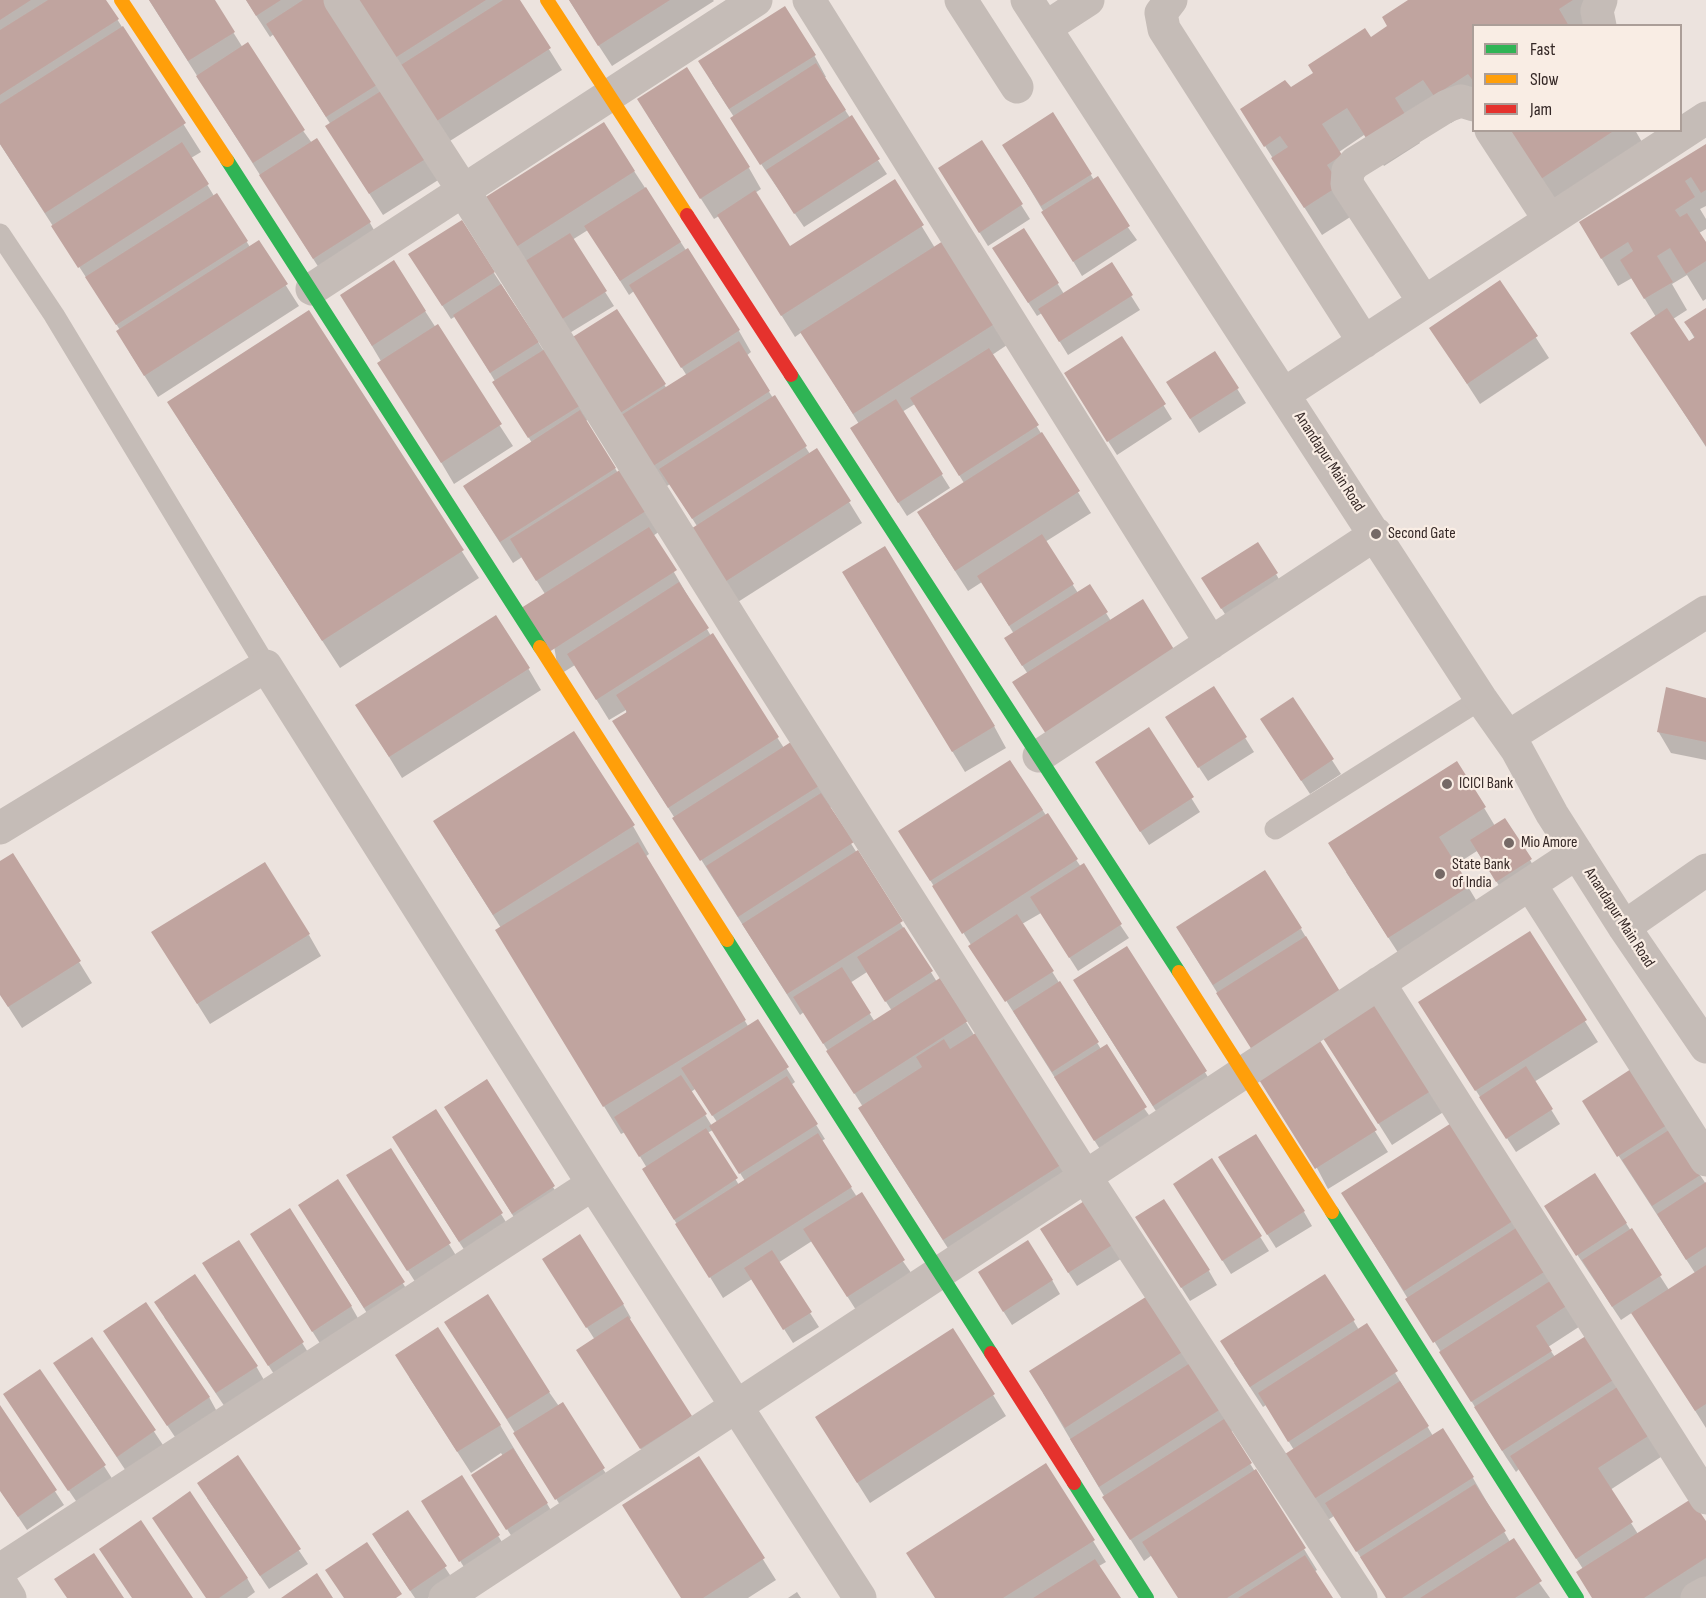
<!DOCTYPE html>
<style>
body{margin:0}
#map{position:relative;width:1706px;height:1598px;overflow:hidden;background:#ece3de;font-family:"Sofia Sans Condensed",sans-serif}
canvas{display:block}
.legend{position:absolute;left:1472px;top:24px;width:210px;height:108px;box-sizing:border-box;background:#f9ede4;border:2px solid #ab9e98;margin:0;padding:8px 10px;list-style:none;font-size:18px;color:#352826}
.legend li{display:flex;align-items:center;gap:12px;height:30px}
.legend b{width:30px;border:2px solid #ab9e98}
</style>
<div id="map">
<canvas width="1706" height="1598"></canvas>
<ul class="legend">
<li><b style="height:8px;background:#30b455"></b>Fast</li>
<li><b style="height:8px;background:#ff9f0a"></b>Slow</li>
<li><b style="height:8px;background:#e5322d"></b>Jam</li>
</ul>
</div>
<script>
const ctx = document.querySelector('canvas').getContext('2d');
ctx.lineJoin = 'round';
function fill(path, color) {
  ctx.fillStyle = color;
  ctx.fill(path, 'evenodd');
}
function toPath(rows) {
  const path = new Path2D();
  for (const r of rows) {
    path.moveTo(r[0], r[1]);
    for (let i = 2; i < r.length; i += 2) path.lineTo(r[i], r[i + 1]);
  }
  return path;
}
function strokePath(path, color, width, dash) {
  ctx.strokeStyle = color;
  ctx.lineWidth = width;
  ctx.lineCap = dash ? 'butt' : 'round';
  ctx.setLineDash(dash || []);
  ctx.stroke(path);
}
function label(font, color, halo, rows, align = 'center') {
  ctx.font = font + ' "Sofia Sans Condensed",sans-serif';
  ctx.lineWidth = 4.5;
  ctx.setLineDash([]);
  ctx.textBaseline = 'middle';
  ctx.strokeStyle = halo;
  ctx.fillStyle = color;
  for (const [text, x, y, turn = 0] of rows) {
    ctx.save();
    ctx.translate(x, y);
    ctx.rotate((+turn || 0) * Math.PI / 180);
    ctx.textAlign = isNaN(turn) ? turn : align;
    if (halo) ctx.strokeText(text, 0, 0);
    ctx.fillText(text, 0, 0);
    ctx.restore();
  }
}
const shadow = toPath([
 [0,0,105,0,201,152,191,158,214,196,217,195,250,247,258,242,299,306,158,397,130,353,120,330,0,144],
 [149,0,213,0,243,48,370,223,382,244,326,279],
 [246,0,325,0,443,177,383,215,340,148,331,125,274,34,270,37],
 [347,0,518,0,562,70,442,146],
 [569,0,713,0,714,1,612,66],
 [1411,0,1607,0,1593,26,1474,26,1474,109,1451,123,1441,107,1411,127,1420,143,1384,166,1364,135,1339,152,1355,214,1322,235,1242,110,1290,90,1370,39,1389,26],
 [814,55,826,77,824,78,887,174,804,227,744,139,734,117,712,83],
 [1052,114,1094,180,1137,240,1082,276,1012,159],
 [651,121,749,168,761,189,755,193,790,248,894,181,935,248,942,243,1007,345,992,355,1091,513,1045,542,1078,593,1106,613,1111,621,1028,674,1014,653,1014,634,982,582,968,591,931,534,964,483,915,404,902,412,950,488,907,516,860,443,859,424,802,332,795,337,719,216,714,219],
 [1505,130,1635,130,1646,149,1555,208],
 [981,142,1030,219,988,246,948,182],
 [1706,146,1706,206,1700,209,1706,219,1706,229,1699,233,1706,245,1706,299,1703,301,1687,275,1672,284,1687,310,1673,319,1689,343,1695,339,1686,323,1706,310,1706,447,1632,333,1656,317,1632,278,1618,286,1597,251],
 [634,171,739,331,751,352,746,356,773,398,810,454,817,450,862,523,730,607,697,526,670,484,661,490,618,420,617,311,667,389,687,376,634,291,629,295,588,230,572,240,614,306,568,334,496,221],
 [1024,230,1064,294,1111,264,1140,310,1068,355,1042,313,1037,316,1002,262],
 [393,262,513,446,454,484,350,309],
 [418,268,494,273,588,420,585,421,618,473,660,531,653,536,711,636,784,748,794,742,833,806,829,808,937,982,940,980,974,1035,1082,1190,960,1267,876,1136,860,1108,863,1107,828,1051,804,1012,800,1015,627,743,626,710,609,720,575,665,559,675,545,594,522,557,513,563,477,507,532,443,456,316,451,319],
 [867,972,892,1011,875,1022,850,983],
 [1500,282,1549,358,1480,404,1431,328],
 [308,312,479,578,340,668,185,430],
 [1122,338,1172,419,1117,455,1074,388],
 [1215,353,1246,403,1199,433,1176,396],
 [1276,574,1284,588,1230,622,1211,592],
 [856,594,994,726,1006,748,965,772],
 [528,668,541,690,402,778,370,726],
 [1214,688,1254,752,1208,781,1175,731],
 [1292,699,1341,774,1310,794,1270,733],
 [1706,700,1706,760,1671,753,1658,731],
 [1148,729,1200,812,1149,845,1105,776],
 [1010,762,1129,938,1078,971,1041,913,1022,924,1101,1049,1154,1122,1103,1154,913,853],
 [1457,763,1495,826,1530,860,1538,874,1505,895,1477,851,1455,865,1485,915,1406,965,1346,872],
 [633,826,649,854,645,857,748,1026,757,1021,795,1082,791,1085,825,1139,821,1141,857,1197,912,1274,856,1310,812,1241,778,1263,819,1327,793,1343,752,1279,723,1298,652,1184,647,1168,625,1132,621,1134,513,958,501,928,451,849],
 [695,1089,717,1122,712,1126,691,1092],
 [713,1130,745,1181,739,1185,707,1133],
 [13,855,92,983,22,1028,0,994,0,863],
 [1301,929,1340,994,1374,998,1445,1111,1392,1145,1322,1034,1316,1038,1388,1152,1328,1189,1266,1071,1190,949],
 [1529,933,1598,1042,1534,1082,1560,1124,1516,1152,1432,1023],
 [309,935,321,956,210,1024,166,954],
 [1127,948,1218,1093,1166,1127,1087,1002],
 [1631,1071,1706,1184,1706,1428,1633,1312,1621,1320,1554,1220,1595,1175,1669,1290,1695,1273,1592,1115],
 [487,1081,566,1208,525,1235,446,1108],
 [1453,1124,1588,1321,1548,1347,1555,1357,1592,1334,1664,1455,1610,1490,1638,1534,1706,1524,1706,1588,1690,1598,1593,1598,1583,1569,1519,1469,1516,1472,1506,1457,1343,1194],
 [390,1150,462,1265,421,1291,361,1197],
 [406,1159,501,1214,514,1235,472,1262],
 [1212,1160,1269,1251,1231,1274,1183,1198],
 [1228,1172,1304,1212,1312,1226,1276,1248],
 [338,1181,416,1304,377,1329,312,1226],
 [1088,1200,1124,1257,1077,1286,1050,1244],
 [1146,1232,1209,1271,1217,1285,1190,1301],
 [239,1242,311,1357,277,1379,213,1277],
 [260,1249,351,1306,359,1320,321,1345],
 [552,1273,623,1304,631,1318,629,1320,690,1417,654,1469,591,1371,595,1340],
 [1052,1280,1060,1294,1012,1325,988,1287],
 [1152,1295,1235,1429,1230,1432,1304,1549,1317,1570,1314,1572,1331,1598,1179,1598,1152,1555,1144,1561,1117,1518,1043,1393],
 [164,1317,256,1366,264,1380,225,1407],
 [1353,1320,1359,1330,1367,1326,1433,1436,1473,1478,1510,1542,1550,1598,1387,1598,1334,1516,1328,1520,1300,1476,1294,1450,1266,1405,1263,1407,1234,1363],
 [953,1330,1006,1416,870,1503,829,1438],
 [105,1332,209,1397,221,1419,181,1446],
 [92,1339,163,1445,126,1471,63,1377],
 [459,1343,549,1392,612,1482,565,1513],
 [409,1377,500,1425,555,1517,516,1543,481,1489,503,1456,501,1453,471,1473],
 [0,1408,64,1505,27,1530,0,1490],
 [13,1408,104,1466,113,1480,78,1504],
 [237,1458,308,1564,269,1589,207,1498],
 [699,1458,776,1580,748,1598,682,1598],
 [1046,1465,1106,1562,1099,1566,1119,1598,935,1598],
 [461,1477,507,1550,469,1575,431,1515],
 [408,1512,454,1581,428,1598,415,1598,382,1549],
 [247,1578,255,1592,247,1598,206,1598],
 [797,1592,801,1598,788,1598]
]);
const building = toPath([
 [0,0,31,0,0,20],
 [48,0,106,0,119,19,0,95,0,30],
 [149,0,215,0,235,32,188,61],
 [246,0,281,0,256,16],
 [303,0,327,0,380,83,326,117,266,24],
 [347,0,486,0,387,63],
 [503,0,520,0,551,48,429,126,393,70],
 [569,0,670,0,598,46],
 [1408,0,1573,0,1559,9,1569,26,1474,26,1474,82,1468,74,1434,96,1423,80,1395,98,1405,114,1367,139,1347,108,1322,124,1342,155,1327,165,1340,185,1304,208,1271,158,1288,147,1280,136,1264,147,1240,109,1285,80,1291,87,1313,73,1308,65,1365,28,1371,37,1387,26,1382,17],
 [785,6,816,55,729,109,698,61],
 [123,26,186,123,45,213,0,144,0,104],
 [248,42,305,130,253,163,196,76],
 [816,63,846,110,760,165,730,118],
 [687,67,750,167,700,199,637,99],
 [389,86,432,155,369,194,325,126],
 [1053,112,1092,174,1041,206,1002,145],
 [852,115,880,159,794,214,766,170],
 [604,122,635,171,513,249,481,200],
 [1505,130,1615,130,1538,181],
 [317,138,371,222,313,259,259,175],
 [982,140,1023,204,979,233,938,168],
 [182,142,209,184,78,268,51,226],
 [1706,144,1706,190,1701,193,1691,177,1685,181,1695,197,1675,210,1680,217,1687,213,1706,242,1706,261,1686,274,1670,248,1657,256,1673,282,1644,299,1620,260,1633,251,1628,242,1601,259,1579,222],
 [1098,176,1130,226,1073,262,1041,212],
 [895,179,924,225,781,316,717,215,755,190,790,246],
 [646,187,681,242,620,281,584,226],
 [217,193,248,241,116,325,85,277],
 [462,220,495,272,442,306,408,254],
 [1024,228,1059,283,1028,303,992,248],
 [570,233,607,291,559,321,522,263],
 [259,240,288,284,144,376,116,331],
 [943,241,996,323,853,414,800,332],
 [688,248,740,330,681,368,629,285],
 [394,260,426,311,372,346,340,295],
 [1112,262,1133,295,1059,342,1038,309],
 [1500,280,1538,336,1467,384,1429,328],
 [501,284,539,342,490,373,453,315],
 [1667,308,1689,341,1695,337,1684,322,1706,308,1706,446,1630,333],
 [617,309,666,384,617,415,568,340],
 [309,310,464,550,322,641,167,402],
 [438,324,502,424,441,463,377,363],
 [1122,336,1166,404,1107,442,1064,373],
 [739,341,770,391,647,470,615,419],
 [989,348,1039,425,959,476,910,398],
 [545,349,581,405,528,438,492,382],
 [1215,351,1239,388,1190,419,1166,382],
 [775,395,807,446,692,519,659,469],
 [896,399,943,474,898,503,850,428],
 [580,410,616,468,500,542,463,486],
 [1042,432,1080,491,955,571,917,512],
 [817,448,851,501,717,587,683,534],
 [623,468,649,509,536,581,510,539],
 [649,527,677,570,546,654,518,610],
 [1042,534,1074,584,1009,626,977,576],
 [1258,542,1278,573,1221,609,1201,578],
 [885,546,995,726,952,752,842,572],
 [679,582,709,628,596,700,567,654],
 [1090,584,1108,612,1022,666,1004,638],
 [1143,599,1175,651,1046,734,1012,682],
 [496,615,530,668,389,757,355,705],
 [713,633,779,737,668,808,612,721,627,712,616,695],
 [1214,686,1247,737,1198,768,1165,717],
 [1666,687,1706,698,1706,742,1657,732],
 [1293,697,1334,759,1301,781,1260,719],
 [1149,727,1194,797,1140,832,1095,762],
 [574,731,635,825,493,915,433,821],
 [794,740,822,784,700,861,672,818],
 [1010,760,1043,810,930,881,898,831],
 [1457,761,1486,807,1439,837,1470,886,1388,938,1328,843],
 [821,793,854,842,738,917,706,866],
 [1048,813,1078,859,962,934,932,886],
 [1505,818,1532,859,1496,882,1470,840],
 [638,842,746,1020,603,1107,495,930],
 [858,850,903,921,787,994,742,924],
 [13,853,81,961,8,1007,0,995,0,861],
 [265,862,310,934,197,1004,151,932],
 [1084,863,1122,924,1069,958,1030,897],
 [1265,870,1302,928,1213,985,1176,927],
 [1017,914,1054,971,1005,1002,968,946],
 [904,927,933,971,885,1002,857,957],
 [1530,931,1587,1020,1475,1091,1418,1002],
 [1306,936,1341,993,1252,1050,1216,993],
 [1127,946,1207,1071,1153,1106,1073,980],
 [842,967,871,1013,823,1044,793,997],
 [940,978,968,1021,854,1094,826,1051],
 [1060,981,1099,1042,1052,1072,1013,1011],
 [1375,996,1434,1089,1378,1124,1319,1032],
 [758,1019,789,1067,712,1116,681,1068],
 [982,1029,1067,1161,943,1240,858,1108,922,1067,916,1057,944,1039,950,1049],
 [1317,1036,1377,1130,1315,1169,1256,1075],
 [1107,1044,1147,1107,1094,1141,1054,1077],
 [1526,1066,1553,1109,1506,1139,1479,1097],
 [1631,1069,1667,1125,1617,1157,1582,1101],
 [681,1075,707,1114,639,1157,614,1117],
 [787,1076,818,1124,739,1174,709,1126],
 [487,1079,555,1186,512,1214,444,1107],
 [436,1109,503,1213,459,1242,392,1137],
 [1453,1122,1516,1219,1404,1291,1341,1193],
 [706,1128,738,1178,674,1220,642,1169],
 [1672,1128,1702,1174,1652,1206,1622,1160],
 [818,1133,852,1187,709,1278,675,1224],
 [1256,1134,1305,1211,1267,1235,1218,1157],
 [391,1148,451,1243,407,1271,346,1175],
 [1212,1158,1262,1236,1222,1261,1173,1184],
 [1595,1173,1627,1223,1576,1256,1544,1206],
 [338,1179,405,1282,364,1308,298,1205],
 [1706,1182,1706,1247,1686,1260,1657,1214],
 [862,1192,905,1260,847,1297,803,1229],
 [1089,1198,1117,1242,1068,1273,1040,1229],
 [1164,1199,1210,1270,1181,1288,1135,1217],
 [290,1208,352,1306,312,1332,250,1234],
 [1527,1221,1555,1265,1433,1343,1405,1299],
 [1632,1228,1662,1275,1612,1307,1582,1260],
 [580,1234,624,1304,586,1328,542,1259],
 [239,1240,304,1342,268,1366,202,1263],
 [1028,1240,1053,1280,1003,1312,978,1272],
 [772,1250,812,1312,783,1330,744,1268],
 [1706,1265,1706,1404,1695,1411,1631,1313],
 [195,1274,258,1366,216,1393,154,1302],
 [1325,1274,1355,1320,1250,1387,1220,1341],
 [1561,1274,1577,1299,1536,1326,1552,1351,1471,1402,1439,1352],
 [1152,1293,1187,1349,1065,1428,1029,1371],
 [488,1294,550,1392,507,1419,444,1322],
 [146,1302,210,1397,167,1426,103,1331],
 [628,1316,692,1416,640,1449,576,1350],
 [1367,1323,1398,1371,1288,1442,1258,1393],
 [438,1327,501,1425,457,1452,395,1355],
 [953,1328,995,1394,857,1483,815,1417],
 [1592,1332,1621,1375,1502,1451,1474,1407],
 [92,1337,156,1430,117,1457,53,1363],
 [1195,1360,1224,1407,1099,1487,1070,1439],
 [40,1369,106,1465,68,1491,3,1394],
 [1400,1381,1429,1426,1314,1499,1285,1454],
 [1622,1384,1653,1433,1598,1468,1633,1522,1576,1559,1510,1456],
 [563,1402,605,1468,555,1500,513,1433],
 [0,1405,57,1490,18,1517,0,1491],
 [1224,1419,1252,1463,1130,1540,1102,1497],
 [1443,1428,1474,1477,1356,1552,1325,1503],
 [513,1448,548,1503,506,1530,471,1475],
 [238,1455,301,1549,260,1576,197,1483],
 [699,1456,765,1558,703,1598,681,1598,622,1505],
 [1046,1463,1095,1540,1003,1598,935,1598,906,1553],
 [1256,1469,1306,1548,1227,1598,1178,1598,1142,1542],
 [462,1475,500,1535,459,1562,421,1501],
 [1475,1484,1506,1531,1402,1598,1386,1598,1360,1557],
 [190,1491,248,1578,219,1598,206,1598,152,1518],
 [1691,1499,1706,1521,1706,1558,1644,1598,1592,1598,1576,1572],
 [408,1510,447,1566,410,1591,372,1534],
 [141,1520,193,1598,132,1598,99,1549],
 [1514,1538,1542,1581,1515,1598,1420,1598],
 [367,1542,402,1594,396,1598,344,1598,325,1570],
 [94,1553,124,1598,67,1598,54,1579],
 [1305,1555,1333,1598,1238,1598],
 [1095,1559,1121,1598,1033,1598],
 [317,1573,333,1598,281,1598]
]);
const lane = toPath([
 [0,234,54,315,266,666],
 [1275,829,1481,699]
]);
const street = toPath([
 [340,0,463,190,744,640,1085,1176,1361,1598],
 [809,0,1211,643],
 [961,0,1017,87],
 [1027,0,1481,699,1517,750,1552,814,1624,927,1706,1047],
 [1171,0,1161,13,1164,29,1364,342],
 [1600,26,1597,11,1601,0],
 [1045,28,1088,0],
 [1491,130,1549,219],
 [312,289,756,0],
 [1424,302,1347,184,1348,171,1355,163,1447,106,1461,101,1474,105],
 [1284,394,1706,118],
 [1508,737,1706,612],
 [1039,756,1376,534],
 [0,828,266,666,593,1184,860,1598],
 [1530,884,1706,1160],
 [1624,927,1706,870],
 [1379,983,1706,1498],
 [0,1570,593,1184],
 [0,1582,10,1598],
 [445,1598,1577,853],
 [1697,1598,1706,1593]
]);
const fast = toPath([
 [227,160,540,647],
 [791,375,1179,972],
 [727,940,991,1353],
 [1332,1212,1577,1598],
 [1074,1483,1147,1598]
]);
const slow = toPath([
 [121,0,227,160],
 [547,0,687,215],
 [540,647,727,940],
 [1179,972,1332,1212]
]);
const jam = toPath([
 [687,215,791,375],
 [991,1353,1074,1483]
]);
const markers = [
 [1376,534,6,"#756966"],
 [1447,784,6,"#756966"],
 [1509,843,6,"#756966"],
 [1440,874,6,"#756966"]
];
const streetNames = [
 ["Anandapur Main Road",1329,462,57],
 ["Anandapur Main Road",1619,918,57]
];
const poiNames = [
 ["Second Gate",1388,534],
 ["ICICI Bank",1459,784],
 ["Mio Amore",1521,843],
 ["State Bank",1452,865],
 ["of India",1452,883]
];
fill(shadow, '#0003');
fill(building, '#c0a49f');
strokePath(lane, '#c5bcb7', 21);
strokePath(street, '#c5bcb7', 33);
strokePath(fast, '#30b455', 14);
strokePath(slow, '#ff9f0a', 14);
strokePath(jam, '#e5322d', 14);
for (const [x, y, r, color] of markers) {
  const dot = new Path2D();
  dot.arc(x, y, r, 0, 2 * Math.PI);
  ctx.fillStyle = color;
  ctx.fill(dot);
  strokePath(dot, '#f9ede4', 2);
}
label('16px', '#352826', '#f9ede4', streetNames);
label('16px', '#352826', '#f9ede4', poiNames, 'left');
</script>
